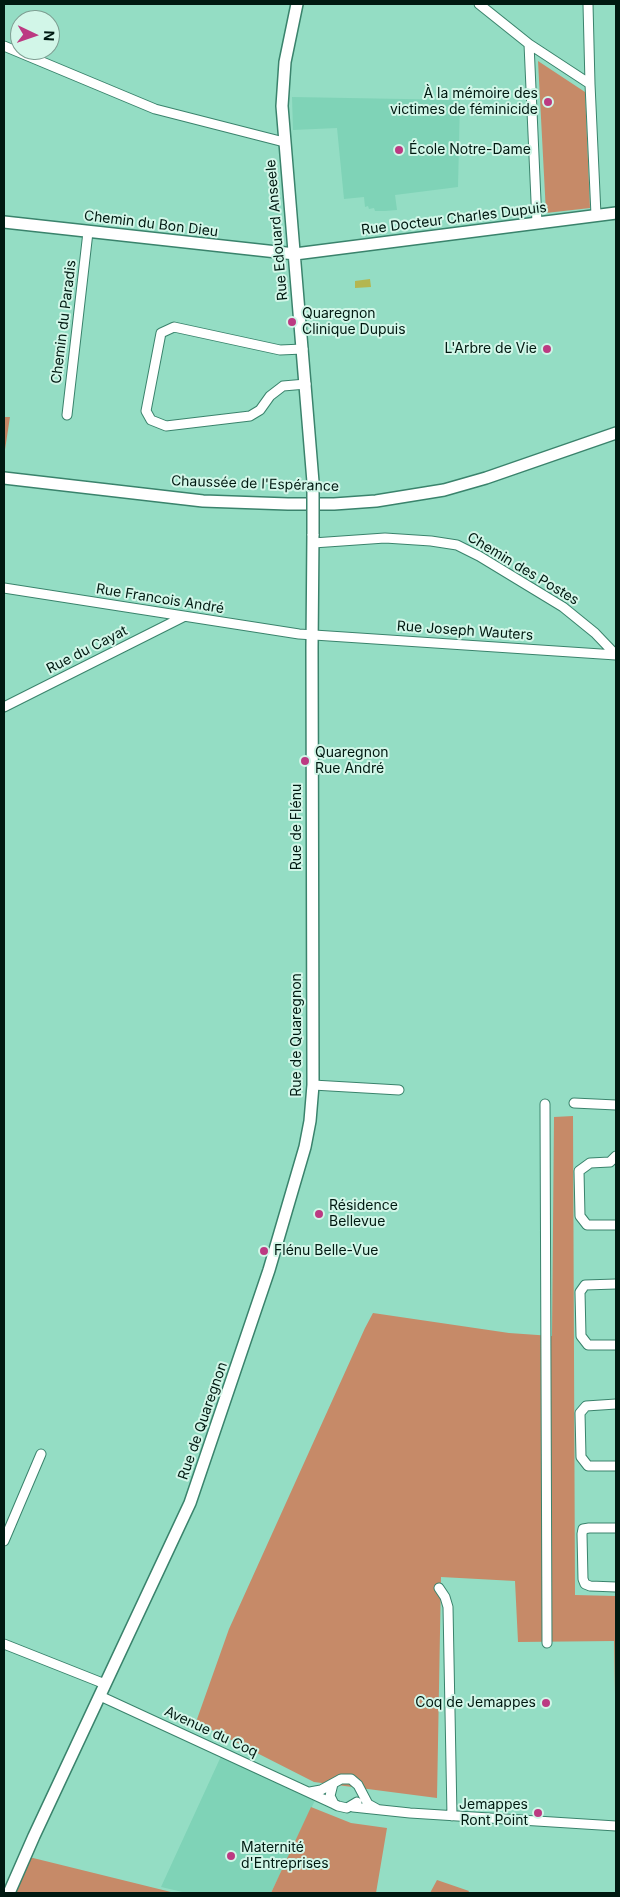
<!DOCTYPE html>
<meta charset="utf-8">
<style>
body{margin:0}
#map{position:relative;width:620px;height:1897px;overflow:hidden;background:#94ddc4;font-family:Inter,sans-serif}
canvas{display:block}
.frame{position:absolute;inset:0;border:5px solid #001911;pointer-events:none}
.north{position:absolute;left:10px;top:10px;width:50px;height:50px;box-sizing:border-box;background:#d2f6e8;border:1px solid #7e9e92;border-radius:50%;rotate:93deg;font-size:14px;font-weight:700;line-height:20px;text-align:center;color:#001911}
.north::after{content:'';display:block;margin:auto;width:18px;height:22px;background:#bc3a82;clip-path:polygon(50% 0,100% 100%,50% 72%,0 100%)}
</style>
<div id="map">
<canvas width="620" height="1897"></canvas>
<div class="frame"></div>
<div class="north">N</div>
</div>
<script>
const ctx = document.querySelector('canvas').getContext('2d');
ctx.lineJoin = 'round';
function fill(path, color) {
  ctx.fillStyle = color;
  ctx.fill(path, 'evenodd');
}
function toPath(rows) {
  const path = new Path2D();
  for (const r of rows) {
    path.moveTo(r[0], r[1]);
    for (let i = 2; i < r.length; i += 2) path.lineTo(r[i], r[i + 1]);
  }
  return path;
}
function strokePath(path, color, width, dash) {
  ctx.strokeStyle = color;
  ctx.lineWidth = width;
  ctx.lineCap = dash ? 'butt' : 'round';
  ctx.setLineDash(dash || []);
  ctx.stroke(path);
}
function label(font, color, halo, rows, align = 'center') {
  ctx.font = font + ' Inter,sans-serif';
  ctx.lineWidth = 4;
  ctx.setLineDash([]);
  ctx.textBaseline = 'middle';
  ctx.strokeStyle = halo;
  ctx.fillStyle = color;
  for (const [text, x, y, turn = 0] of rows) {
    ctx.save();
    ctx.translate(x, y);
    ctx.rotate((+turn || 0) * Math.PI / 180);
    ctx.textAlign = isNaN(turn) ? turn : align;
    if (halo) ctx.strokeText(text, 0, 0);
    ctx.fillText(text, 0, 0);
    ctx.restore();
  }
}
const built = toPath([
 [292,97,460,100,458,187,395,195,397,210,385,211,375,211,374,208,369,209,368,206,365,207,364,197,344,199,337,128,293,130],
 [223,1752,317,1796,271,1893,187,1893,161,1887]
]);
const green = toPath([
 [538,61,585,92,590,208,546,213],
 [4,417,10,417,4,456],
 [573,1116,575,1595,616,1596,616,1747,614,1641,518,1642,515,1581,441,1577,437,1798,314,1782,196,1722,229,1629,365,1328,373,1313,509,1333,552,1336,554,1117],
 [311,1807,351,1823,387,1828,376,1893,271,1893],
 [25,1856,175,1893,9,1893],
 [437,1880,469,1891,468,1893,430,1893]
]);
const water = toPath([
 [370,279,371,287,355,288,355,281]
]);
const street = toPath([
 [479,4,529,44],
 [588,4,590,84],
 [4,46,155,109,284,142],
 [537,223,529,44,590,84,596,215],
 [303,349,280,350,174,327,161,333,146,411,151,420,166,426,250,416,260,410,270,396,283,386,306,384],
 [67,415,88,232],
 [313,543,385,538,431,541,457,545,479,556,563,607,595,633,616,655],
 [4,588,299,634,616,655],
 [4,707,183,617],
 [313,1085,399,1090],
 [574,1103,616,1105],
 [545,1104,547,1643],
 [616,1156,610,1162,590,1163,579,1171,580,1216,587,1225,616,1225],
 [616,1284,585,1285,580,1292,581,1336,588,1345,616,1345],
 [616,1404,586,1406,580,1413,581,1457,588,1466,616,1466],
 [616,1528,589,1528,583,1529,582,1534,583,1579,585,1584,590,1586,616,1587],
 [4,1541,41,1454],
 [439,1588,445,1597,448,1607,452,1816],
 [4,1644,105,1684],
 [100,1696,334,1804],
 [333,1784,330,1796,334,1804,338,1806,347,1808,357,1802],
 [310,1792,321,1790,341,1779,351,1779,358,1785,368,1804,377,1809],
 [353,1807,410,1813,616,1826]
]);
const secondary = toPath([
 [297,4,285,62,282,106,313,482],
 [4,222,295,254,616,213],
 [4,478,203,501,288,504,334,504,376,501,444,490,486,478,616,433],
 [9,1893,34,1836,190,1503,269,1270,305,1147,310,1121,313,1085,312,647,313,534]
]);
const secondaryBridge = toPath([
 [313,482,313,534]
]);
const markers = [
 [548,102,5,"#bc3a82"],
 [399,150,5,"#bc3a82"],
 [292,322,5,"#bc3a82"],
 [547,349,5,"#bc3a82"],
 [305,761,5,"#bc3a82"],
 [319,1214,5,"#bc3a82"],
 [264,1251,5,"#bc3a82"],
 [546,1703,5,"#bc3a82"],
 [538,1813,5,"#bc3a82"],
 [231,1856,5,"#bc3a82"]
];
const poiNames = [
 ["À la mémoire des",538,94,"right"],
 ["victimes de féminicide",538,110,"right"],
 ["École Notre-Dame",409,150],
 ["Quaregnon",302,314],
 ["Clinique Dupuis",302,330],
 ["L'Arbre de Vie",537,349,"right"],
 ["Quaregnon",315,753],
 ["Rue André",315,769],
 ["Résidence",329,1206],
 ["Bellevue",329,1222],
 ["Flénu Belle-Vue",274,1251],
 ["Coq de Jemappes",536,1703,"right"],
 ["Jemappes",528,1805,"right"],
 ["Ront Point",528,1821,"right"],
 ["Maternité",241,1848],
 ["d'Entreprises",241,1864]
];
const streetNames = [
 ["Rue Docteur Charles Dupuis",454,219,-7],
 ["Chemin du Bon Dieu",151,224,7],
 ["Rue Edouard Anseele",277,230,-95],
 ["Chemin du Paradis",64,322,-83],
 ["Chaussée de l'Espérance",255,484,2],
 ["Chemin des Postes",523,569,31],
 ["Rue Francois André",160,599,9],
 ["Rue Joseph Wauters",465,631,4],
 ["Rue du Cayat",87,650,-27],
 ["Rue de Flénu",297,827,-90],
 ["Rue de Quaregnon",297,1035,-90],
 ["Rue de Quaregnon",203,1421,-71],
 ["Avenue du Coq",211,1732,25]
];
fill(built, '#7fd3b7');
fill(green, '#c68a68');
fill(water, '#b4b650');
strokePath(street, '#3a836c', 11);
strokePath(secondary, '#3a836c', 14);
strokePath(street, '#fff', 9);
strokePath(secondary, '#fff', 11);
strokePath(secondaryBridge, '#3a836c', 14, []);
strokePath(secondaryBridge, '#fff', 11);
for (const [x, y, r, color] of markers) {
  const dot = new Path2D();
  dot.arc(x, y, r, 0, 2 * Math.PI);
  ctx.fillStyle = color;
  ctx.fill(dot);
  strokePath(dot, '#d2f6e8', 2);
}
label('14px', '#001911', '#d2f6e8', poiNames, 'left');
label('14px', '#001911', '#d2f6e8', streetNames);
</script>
